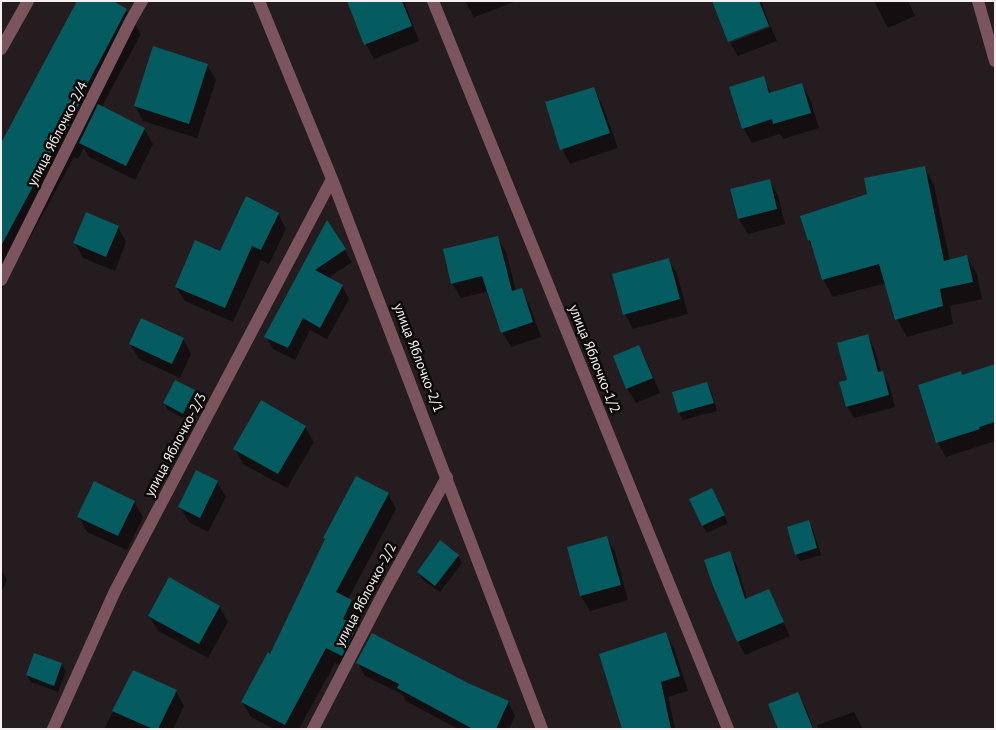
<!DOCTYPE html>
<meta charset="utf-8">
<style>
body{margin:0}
#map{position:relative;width:996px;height:730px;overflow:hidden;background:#241c1e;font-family:"PT Sans",sans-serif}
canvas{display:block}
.frame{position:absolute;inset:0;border:2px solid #f5eff0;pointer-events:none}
</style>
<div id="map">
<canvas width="996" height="730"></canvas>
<div class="frame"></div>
</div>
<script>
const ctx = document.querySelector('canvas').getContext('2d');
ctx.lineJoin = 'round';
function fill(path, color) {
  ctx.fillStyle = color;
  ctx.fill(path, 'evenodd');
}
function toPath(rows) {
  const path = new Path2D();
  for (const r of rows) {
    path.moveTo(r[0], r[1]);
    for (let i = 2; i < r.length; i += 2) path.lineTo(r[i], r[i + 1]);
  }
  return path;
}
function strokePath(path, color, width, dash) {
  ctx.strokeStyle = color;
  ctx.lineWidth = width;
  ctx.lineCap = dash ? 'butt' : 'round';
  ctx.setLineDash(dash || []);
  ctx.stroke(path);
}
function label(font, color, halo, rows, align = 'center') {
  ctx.font = font + ' "PT Sans",sans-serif';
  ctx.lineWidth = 5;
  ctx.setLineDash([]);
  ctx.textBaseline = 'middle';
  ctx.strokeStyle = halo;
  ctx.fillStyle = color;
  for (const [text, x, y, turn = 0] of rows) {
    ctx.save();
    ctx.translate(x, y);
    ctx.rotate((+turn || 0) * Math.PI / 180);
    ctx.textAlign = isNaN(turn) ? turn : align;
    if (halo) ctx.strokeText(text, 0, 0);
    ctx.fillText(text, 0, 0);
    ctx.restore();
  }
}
const shadow = toPath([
 [352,1,404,1,419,41,374,59,366,44],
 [465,1,517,1,474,17],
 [714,1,761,1,770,25,730,40,730,42],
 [874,1,908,1,915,16,888,28],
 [126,10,141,34,101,108,144,129,153,144,135,180,89,157,84,148,78,159,74,157,1,291,1,146],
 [771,27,777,41,738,56,730,43],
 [207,65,216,80,197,138,143,121,135,106],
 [763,78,772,94,801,84,810,99,819,128,783,139,780,134,752,143,743,128],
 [593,89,602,104,618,148,570,164,562,149],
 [924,167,934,185,950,261,967,257,977,274,982,299,950,306,953,324,907,337,897,319,886,283,833,297,823,279,814,250,809,241,801,217,869,195],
 [769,180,778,195,785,224,748,234,739,219,732,190],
 [278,214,286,229,269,264,261,260,233,322,185,301,176,287,220,252],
 [327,223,352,262,328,278,342,286,349,299,327,339,310,330,295,360,273,349,266,337],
 [118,227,126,242,115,271,83,258,75,243],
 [497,237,506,252,516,291,521,290,529,304,541,337,511,347,502,332,489,291,461,298,452,283],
 [668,259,677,274,688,314,633,329,625,314],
 [868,336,874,348,881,372,889,384,895,407,854,418,847,406,848,381],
 [183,339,191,354,180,378,139,359,130,344],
 [639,347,647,362,660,393,636,403,627,388],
 [995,365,995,441,946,457,938,443,919,386,962,376],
 [175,381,195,391,199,399,188,420,168,410,164,403],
 [706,383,711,390,717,411,683,420,679,413,673,392],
 [305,427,314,442,287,488,243,464,235,449],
 [217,482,226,497,208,532,189,522,180,507],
 [388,494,396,509,348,599,351,600,360,615,354,626,365,642,350,670,335,663,299,729,274,729,251,717,242,702,270,655,326,540,324,538],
 [715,497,728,523,707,533,703,526],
 [134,502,143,517,127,550,87,532,79,517],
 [808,522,813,529,821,555,800,561,796,554],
 [606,537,615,552,628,600,590,611,581,596,568,547],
 [729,553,737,566,747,599,768,590,790,636,745,655,738,642,714,586],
 [458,556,462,563,440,592,422,579,418,572],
 [1,569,7,580,1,592],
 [220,607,228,622,208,658,158,631,149,616],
 [665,634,674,648,688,691,668,697,675,729,624,729],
 [358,663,468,685,508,702,515,716,509,729,458,729,406,701,402,694,365,676],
 [61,664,66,671,58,692,31,682,27,675],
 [134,672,176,691,184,706,173,729,104,729],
 [797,694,806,709,814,729,780,729],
 [854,712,863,729,818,729,817,725]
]);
const building = toPath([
 [77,1,113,1,127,9,81,96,83,97,64,135,61,134,1,246,1,143],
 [347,1,402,1,412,26,364,45],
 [712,1,759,1,769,26,728,42],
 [153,46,208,64,189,124,134,106],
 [764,76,769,93,802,83,811,113,773,124,772,119,742,129,729,87],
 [594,87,610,133,560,150,545,102],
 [98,104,145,128,126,166,79,143],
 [925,166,944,261,967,255,973,282,940,289,943,306,895,320,879,264,822,280,810,240,808,241,800,216,867,194,864,178],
 [770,179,777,209,738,219,730,189],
 [246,196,279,213,261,250,252,246,225,308,175,287,195,240,220,251],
 [86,212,119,226,106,257,73,243],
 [327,220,346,249,315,270,343,285,320,328,303,318,288,348,264,337],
 [498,236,512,291,522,288,533,322,501,333,482,276,451,284,443,249],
 [669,258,680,299,623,315,612,274],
 [141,318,184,338,172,364,129,344],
 [868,334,878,372,883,371,889,395,846,407,839,382,847,380,837,343],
 [639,345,653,378,626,389,613,356],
 [995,364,995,422,979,427,980,429,936,443,918,385,961,371,962,375],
 [175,380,195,390,183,414,163,403],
 [707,382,714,403,678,413,672,392],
 [261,400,306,426,278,474,233,449],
 [196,470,218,481,200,518,178,507],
 [356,476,389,493,336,592,352,600,343,619,357,626,342,656,326,648,285,725,241,702,268,652,270,654,325,539,323,538],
 [94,481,135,501,118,536,77,517],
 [712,488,725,515,702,526,689,499],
 [809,520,817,548,795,555,787,527],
 [607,536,621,585,580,596,567,547],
 [440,540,459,555,435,586,417,572],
 [730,551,745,599,769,589,784,622,737,642,713,586,704,560],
 [169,577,220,606,199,644,148,616],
 [666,632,680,676,661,682,671,729,622,729,599,654],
 [372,633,468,683,509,701,496,729,473,729,397,688,399,684,356,663],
 [34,653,62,663,54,686,26,675],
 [133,670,177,690,158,729,153,729,112,711],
 [798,692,813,729,778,729,768,704]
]);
const street = toPath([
 [259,1,332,179,542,729],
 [433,1,728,729],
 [978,1,995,61],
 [1,49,28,1],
 [1,280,131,20,142,1],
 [53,729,115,591,332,179],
 [313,729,384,592,447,477]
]);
const streetNames = [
 ["улица Яблочко-2/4",58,134,-63],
 ["улица Яблочко-2/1",418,358,69],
 ["улица Яблочко-1/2",594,359,68],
 ["улица Яблочко-2/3",176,445,-62],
 ["улица Яблочко-2/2",366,595,-62]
];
fill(shadow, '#0007');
fill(building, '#045c61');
strokePath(street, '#7c545e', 12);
label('14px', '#f5eff0', '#0b0808', streetNames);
</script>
